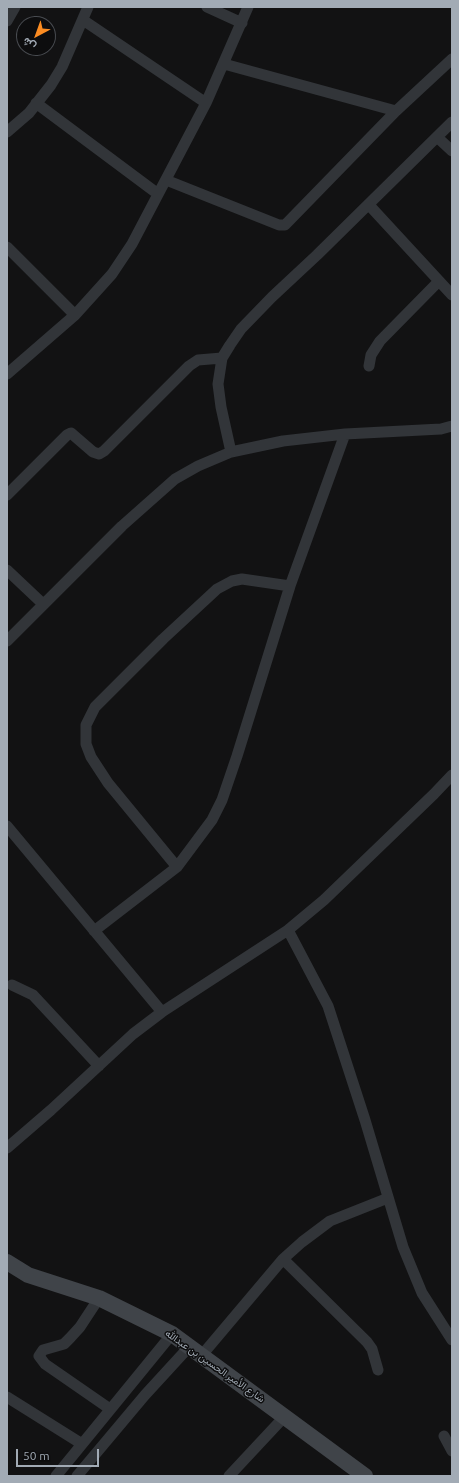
<!DOCTYPE html>
<meta charset="utf-8">
<style>
body{margin:0}
#map{position:relative;width:459px;height:1483px;overflow:hidden;background:#121213;font-family:Ubuntu,Vazirmatn,sans-serif}
canvas{display:block}
.frame{position:absolute;inset:0;border:8px solid #a2abb5;pointer-events:none}
.north{position:absolute;left:16px;top:16px;width:40px;height:40px;box-sizing:border-box;background:#0d0d0e;border:1px solid #494c51;border-radius:50%;rotate:221deg;font-size:11px;font-weight:700;line-height:16px;text-align:center;color:#a2abb5}
.north::after{content:'';display:block;margin:auto;width:14px;height:18px;background:#fb8c22;clip-path:polygon(50% 0,100% 100%,50% 72%,0 100%)}
.scale{position:absolute;left:16px;top:1449px;width:83px;height:18px;box-sizing:border-box;border:2px solid #a2abb5;border-top:0;padding-left:5px;font-size:12px;line-height:14px;white-space:nowrap;color:#a2abb5;-webkit-text-stroke:3px #0d0d0e;paint-order:stroke}
</style>
<div id="map">
<canvas width="459" height="1483"></canvas>
<div class="frame"></div>
<div class="north">ش</div>
<div class="scale">50 m</div>
</div>
<script>
const ctx = document.querySelector('canvas').getContext('2d');
ctx.lineJoin = 'round';
function toPath(rows) {
  const path = new Path2D();
  for (const r of rows) {
    path.moveTo(r[0], r[1]);
    for (let i = 2; i < r.length; i += 2) path.lineTo(r[i], r[i + 1]);
  }
  return path;
}
function strokePath(path, color, width, dash) {
  ctx.strokeStyle = color;
  ctx.lineWidth = width;
  ctx.lineCap = dash ? 'butt' : 'round';
  ctx.setLineDash(dash || []);
  ctx.stroke(path);
}
function label(font, color, halo, rows, align = 'center') {
  ctx.font = font + ' Ubuntu,Vazirmatn,sans-serif';
  ctx.lineWidth = 3;
  ctx.setLineDash([]);
  ctx.textBaseline = 'middle';
  ctx.strokeStyle = halo;
  ctx.fillStyle = color;
  for (const [text, x, y, turn = 0] of rows) {
    ctx.save();
    ctx.translate(x, y);
    ctx.rotate((+turn || 0) * Math.PI / 180);
    ctx.textAlign = isNaN(turn) ? turn : align;
    if (halo) ctx.strokeText(text, 0, 0);
    ctx.fillText(text, 0, 0);
    ctx.restore();
  }
}
const street = toPath([
 [207,7,242,23],
 [83,20,206,103],
 [7,21,15,7],
 [224,64,396,111],
 [36,103,158,194],
 [7,132,29,113,51,85,62,67,88,7],
 [437,137,452,151],
 [166,180,279,225,285,225,396,111,452,59],
 [369,205,452,295],
 [7,247,75,315],
 [369,366,371,355,380,341,439,281],
 [7,374,75,315,112,274,132,244,206,103,248,7],
 [231,452,221,407,218,384,222,358,230,345,241,329,272,297,317,255,452,122],
 [7,495,67,435,71,433,93,452,99,454,104,451,189,366,198,360,222,358],
 [7,570,43,604],
 [7,641,122,526,175,479,198,466,231,452,283,441,345,434,441,429,452,426],
 [7,826,162,1012],
 [177,867,108,783,91,757,86,744,86,725,95,707,163,639,217,589,232,581,242,579,290,586],
 [288,930,328,1006,365,1120,403,1247,422,1293,452,1340],
 [94,931,177,867,212,820,222,800,237,756,290,586,345,434],
 [12,985,33,995,99,1066],
 [7,1148,51,1110,133,1034,162,1012,288,930,324,900,434,794,452,775],
 [283,1259,367,1342,372,1349,378,1370],
 [99,1298,80,1327,70,1338,64,1344,43,1350,39,1356,45,1364,110,1409],
 [202,1355,283,1259,302,1242,330,1221,388,1198],
 [7,1397,82,1444],
 [444,1436,452,1451],
 [56,1476,172,1334],
 [77,1476,145,1395,189,1347],
 [229,1476,285,1416]
]);
const secondary = toPath([
 [7,1262,28,1275,99,1298,172,1334,365,1476]
]);
const streetNames = [
 ["شارع الأمير الحسين بن عبدالله",215,1366,35]
];
strokePath(street, '#323539', 11);
strokePath(secondary, '#404449', 16);
label('10px', '#a2abb5', '#0d0d0e', streetNames);
</script>
